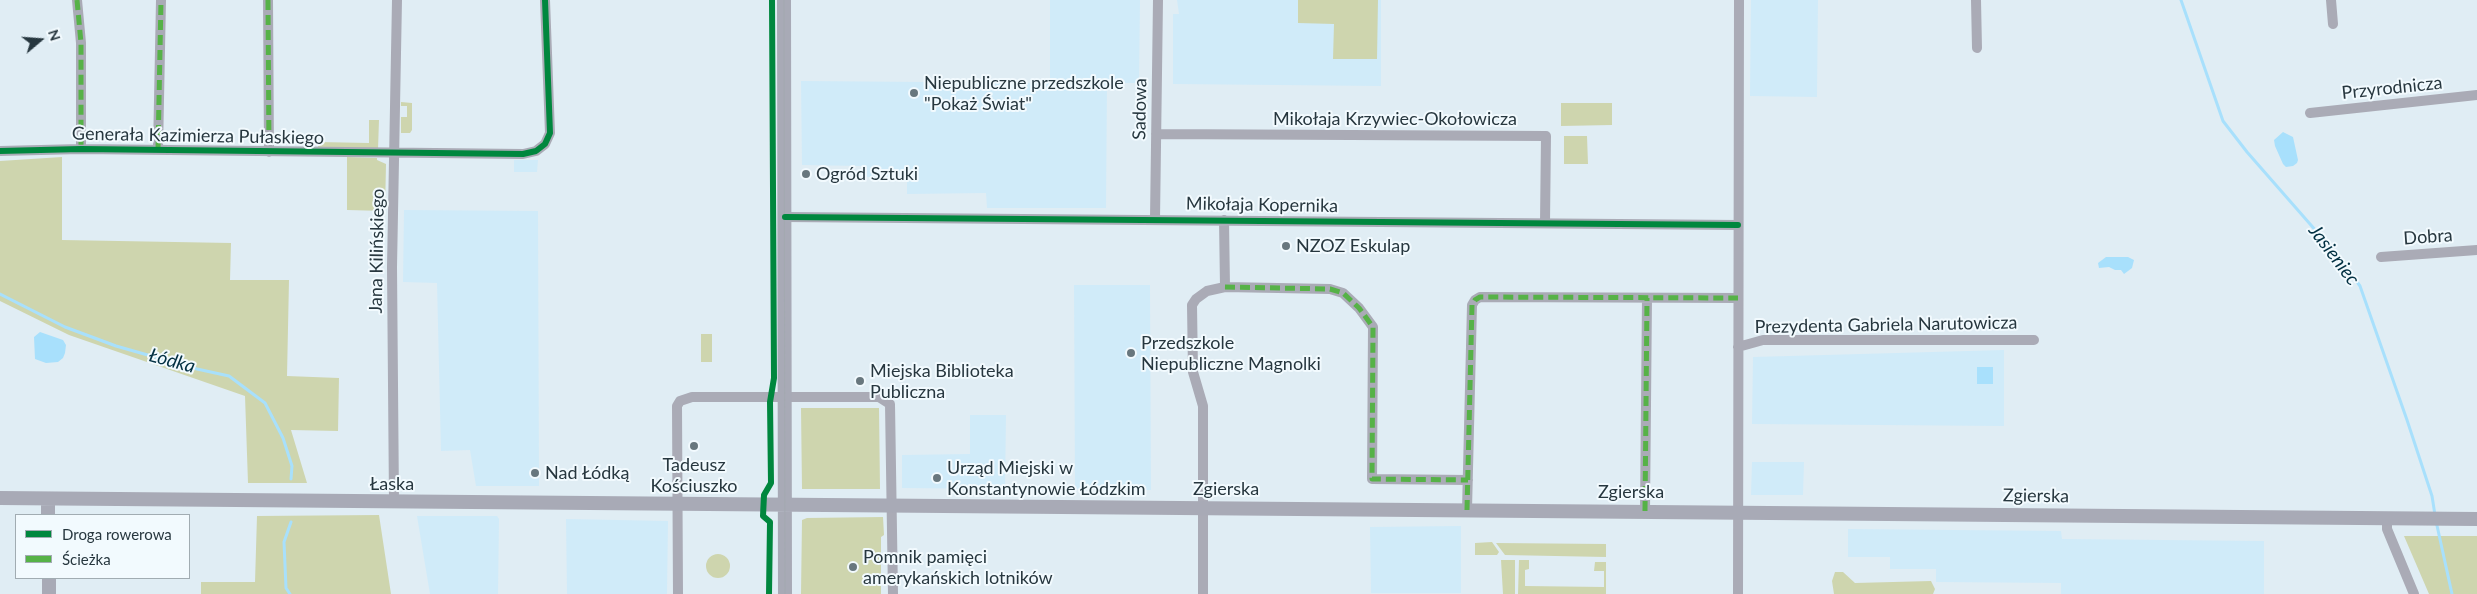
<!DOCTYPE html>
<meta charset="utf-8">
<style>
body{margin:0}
#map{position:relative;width:2477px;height:594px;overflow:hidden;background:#e0edf4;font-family:Lato,sans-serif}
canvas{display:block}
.legend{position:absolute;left:15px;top:514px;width:175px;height:65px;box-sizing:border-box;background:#f2fafe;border:1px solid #a1acb2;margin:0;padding:6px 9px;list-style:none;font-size:15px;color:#27373f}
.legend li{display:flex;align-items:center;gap:10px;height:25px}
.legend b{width:25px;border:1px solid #a1acb2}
.north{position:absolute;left:15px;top:15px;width:50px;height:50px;-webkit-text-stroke:4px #f2fafe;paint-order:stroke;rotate:72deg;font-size:14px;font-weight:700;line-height:20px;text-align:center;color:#27373f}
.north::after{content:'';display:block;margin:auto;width:18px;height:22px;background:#27373f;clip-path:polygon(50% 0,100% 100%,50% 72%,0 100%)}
</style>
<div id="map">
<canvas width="2477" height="594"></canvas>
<ul class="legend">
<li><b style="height:6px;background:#00873e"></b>Droga rowerowa</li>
<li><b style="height:6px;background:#56b247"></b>Ścieżka</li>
</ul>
<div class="north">N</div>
</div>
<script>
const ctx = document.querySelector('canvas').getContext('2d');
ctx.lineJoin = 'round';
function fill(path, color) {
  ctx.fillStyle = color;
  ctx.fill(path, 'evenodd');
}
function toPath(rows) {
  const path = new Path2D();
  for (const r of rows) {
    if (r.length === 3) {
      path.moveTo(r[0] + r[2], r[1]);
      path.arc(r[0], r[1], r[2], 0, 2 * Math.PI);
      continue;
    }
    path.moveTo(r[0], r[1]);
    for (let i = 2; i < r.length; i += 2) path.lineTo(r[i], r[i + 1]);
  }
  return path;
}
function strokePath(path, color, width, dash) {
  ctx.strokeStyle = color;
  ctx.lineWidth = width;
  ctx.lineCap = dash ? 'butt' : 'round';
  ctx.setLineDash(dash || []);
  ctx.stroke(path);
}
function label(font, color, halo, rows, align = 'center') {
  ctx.font = font + ' Lato,sans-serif';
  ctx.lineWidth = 4;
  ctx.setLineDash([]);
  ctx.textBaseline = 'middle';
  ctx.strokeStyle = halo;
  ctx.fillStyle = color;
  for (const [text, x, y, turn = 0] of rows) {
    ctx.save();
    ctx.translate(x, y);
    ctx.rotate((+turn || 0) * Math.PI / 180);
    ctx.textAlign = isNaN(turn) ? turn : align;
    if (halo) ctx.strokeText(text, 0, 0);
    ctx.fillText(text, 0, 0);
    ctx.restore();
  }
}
const built = toPath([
 [1050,0,1140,0,1139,83,1107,83,1106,208,987,208,986,193,907,194,907,177,863,177,863,166,802,165,801,81,1050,83],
 [1177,0,1381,0,1381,86,1173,84,1173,14,1179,14],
 [1751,0,1818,0,1817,97,1750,96],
 [514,160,538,160,537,172,514,172],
 [404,210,538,211,539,486,476,486,470,450,441,451,437,283,403,282],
 [1074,285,1150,285,1151,490,1075,489],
 [2004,350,2004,426,1752,424,1753,357],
 [970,415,1006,415,1005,489,902,488,902,455,970,454],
 [1752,462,1804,462,1803,495,1751,495],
 [417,516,497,516,499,519,498,594,430,594],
 [566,519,668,521,667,594,567,594],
 [1461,526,1461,593,1371,593,1370,527],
 [1848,529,2061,531,2062,539,2264,541,2264,594,2061,594,2061,583,1936,582,1936,569,1890,569,1890,557,1848,557]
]);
const green = toPath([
 [1298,0,1378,0,1377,59,1333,59,1334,24,1298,23],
 [401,102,412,103,412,130,410,133,401,133,401,117,407,117,407,106,401,106],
 [1561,103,1612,103,1612,125,1561,126],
 [369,120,379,120,378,149,318,148,318,142,369,143],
 [1564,136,1587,136,1588,164,1564,164],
 [62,157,62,240,231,243,230,280,289,280,287,376,339,378,338,431,291,430,307,483,248,483,245,396,69,335,0,301,0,161],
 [347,157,377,158,377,160,386,164,385,211,347,210],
 [701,334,712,334,712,362,701,362],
 [801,408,879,408,880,489,802,489],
 [379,515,391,594,201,594,201,582,255,582,257,516],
 [883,517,884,535,881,537,881,594,801,594,802,520,807,518],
 [2404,536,2477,536,2477,594,2429,594],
 [1492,542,1499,552,1497,555,1475,555,1475,543],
 [1496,543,1606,544,1606,557,1505,555],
 [718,566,12],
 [1501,560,1515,560,1515,594,1503,594],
 [1519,560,1529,560,1529,569,1525,570,1525,586,1604,587,1604,571,1594,571,1595,562,1606,562,1606,594,1518,594],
 [1835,572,1843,572,1855,583,1931,581,1935,589,1933,594,1834,594,1832,581]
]);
const water = toPath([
 [2283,132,2293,137,2298,160,2297,163,2293,166,2286,167,2283,164,2275,146,2274,140],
 [2106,257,2128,257,2134,260,2132,268,2124,274,2121,270,2115,270,2109,267,2099,268,2098,263],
 [40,332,63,340,66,345,65,353,63,358,58,362,46,363,35,359,34,337],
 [1977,367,1993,367,1993,384,1977,384]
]);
const stream = toPath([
 [2181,0,2223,121,2247,152,2338,256,2360,286,2407,420,2432,496,2435,515],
 [0,294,65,327,116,346,197,369,229,376,265,403,283,438,292,466,291,479],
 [2436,521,2452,594],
 [290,594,286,588,284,542,291,522]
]);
const street = toPath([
 [77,0,81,43,81,149],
 [268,0,269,152],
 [1976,0,1977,48],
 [2331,0,2333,24],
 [2310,113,2477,95],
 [1156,134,1546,136,1545,223],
 [158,150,161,0],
 [0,151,81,149,523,154,536,151,545,144,550,133,545,0],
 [785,217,1738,225],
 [1155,219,1158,0],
 [2381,257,2477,250],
 [1225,287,1330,289,1343,293,1359,308,1373,327,1372,479,1468,480],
 [1738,347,1763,340,2034,340],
 [394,502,392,267,397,0],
 [1467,510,1472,305,1475,300,1480,297,1738,298],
 [1645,511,1647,298],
 [2387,518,2387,529,2414,594],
 [678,594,677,406,680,401,692,397,879,397,890,404,893,594],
 [1203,594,1203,406,1193,372,1192,305,1196,299,1207,291,1225,287,1224,220],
 [1738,594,1739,0]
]);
const secondary = toPath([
 [784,0,785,594],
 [0,498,2477,519],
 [48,515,48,499],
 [49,578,49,594]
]);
const tram = toPath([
 [784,0,785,594]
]);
const quiet = toPath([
 [77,0,81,43,81,149],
 [268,0,269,152],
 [158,150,161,0],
 [1225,287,1330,289,1343,293,1359,308,1373,327,1372,479,1468,480],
 [1467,510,1472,305,1475,300,1480,297,1738,298],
 [1645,511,1647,298]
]);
const cycleway = toPath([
 [0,151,81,149,523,154,536,151,545,144,550,133,545,0],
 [785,217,1738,225],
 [769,594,770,522,763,516,764,495,771,483,770,402,774,378,772,0]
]);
const markers = [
 [914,93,5,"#68777e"],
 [806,174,5,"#68777e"],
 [1286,246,5,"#68777e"],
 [1131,353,5,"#68777e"],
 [860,381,5,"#68777e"],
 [694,446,5,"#68777e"],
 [535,473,5,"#68777e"],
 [937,478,5,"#68777e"],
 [853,567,5,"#68777e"]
];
const poiNames = [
 ["Niepubliczne przedszkole",924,83],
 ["\"Pokaż Świat\"",924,104],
 ["Ogród Sztuki",816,174],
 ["NZOZ Eskulap",1296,246],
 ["Przedszkole",1141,343],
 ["Niepubliczne Magnolki",1141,364],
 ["Miejska Biblioteka",870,371],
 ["Publiczna",870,392],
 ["Tadeusz",694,465,"center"],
 ["Kościuszko",694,486,"center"],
 ["Urząd Miejski w",947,468],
 ["Konstantynowie Łódzkim",947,489],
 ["Nad Łódką",545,473],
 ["Pomnik pamięci",863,557],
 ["amerykańskich lotników",863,578]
];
const streetNames = [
 ["Przyrodnicza",2392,88,-6],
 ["Sadowa",1140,109,-89],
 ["Mikołaja Krzywiec-Okołowicza",1395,119],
 ["Generała Kazimierza Pułaskiego",198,136,1],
 ["Mikołaja Kopernika",1262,205,1],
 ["Dobra",2428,237,-4],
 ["Jana Kilińskiego",377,251,-89],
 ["Prezydenta Gabriela Narutowicza",1886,325,-1],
 ["Łaska",392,484],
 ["Zgierska",1226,489],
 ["Zgierska",1631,492],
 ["Zgierska",2036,496,1]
];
const waterNames = [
 ["Jasieniec",2334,255,53],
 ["Łódka",172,361,15]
];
fill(built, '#d0ebf9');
fill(green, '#ced5ae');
fill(water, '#a8e0fc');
strokePath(stream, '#a8e0fc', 3);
strokePath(street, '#aaabb6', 10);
strokePath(secondary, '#a8aab6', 14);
strokePath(tram, '#a3a9b0', 1);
strokePath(quiet, '#56b247', 5, [10, 5]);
strokePath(cycleway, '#00873e', 6);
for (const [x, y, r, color] of markers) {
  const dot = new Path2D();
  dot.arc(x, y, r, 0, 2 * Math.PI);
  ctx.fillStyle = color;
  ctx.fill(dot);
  strokePath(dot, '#f2fafe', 2);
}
label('18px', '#27373f', '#f2fafe', poiNames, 'left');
label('18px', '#27373f', '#f2fafe', streetNames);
label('italic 19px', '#023042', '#f2fafe', waterNames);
</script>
